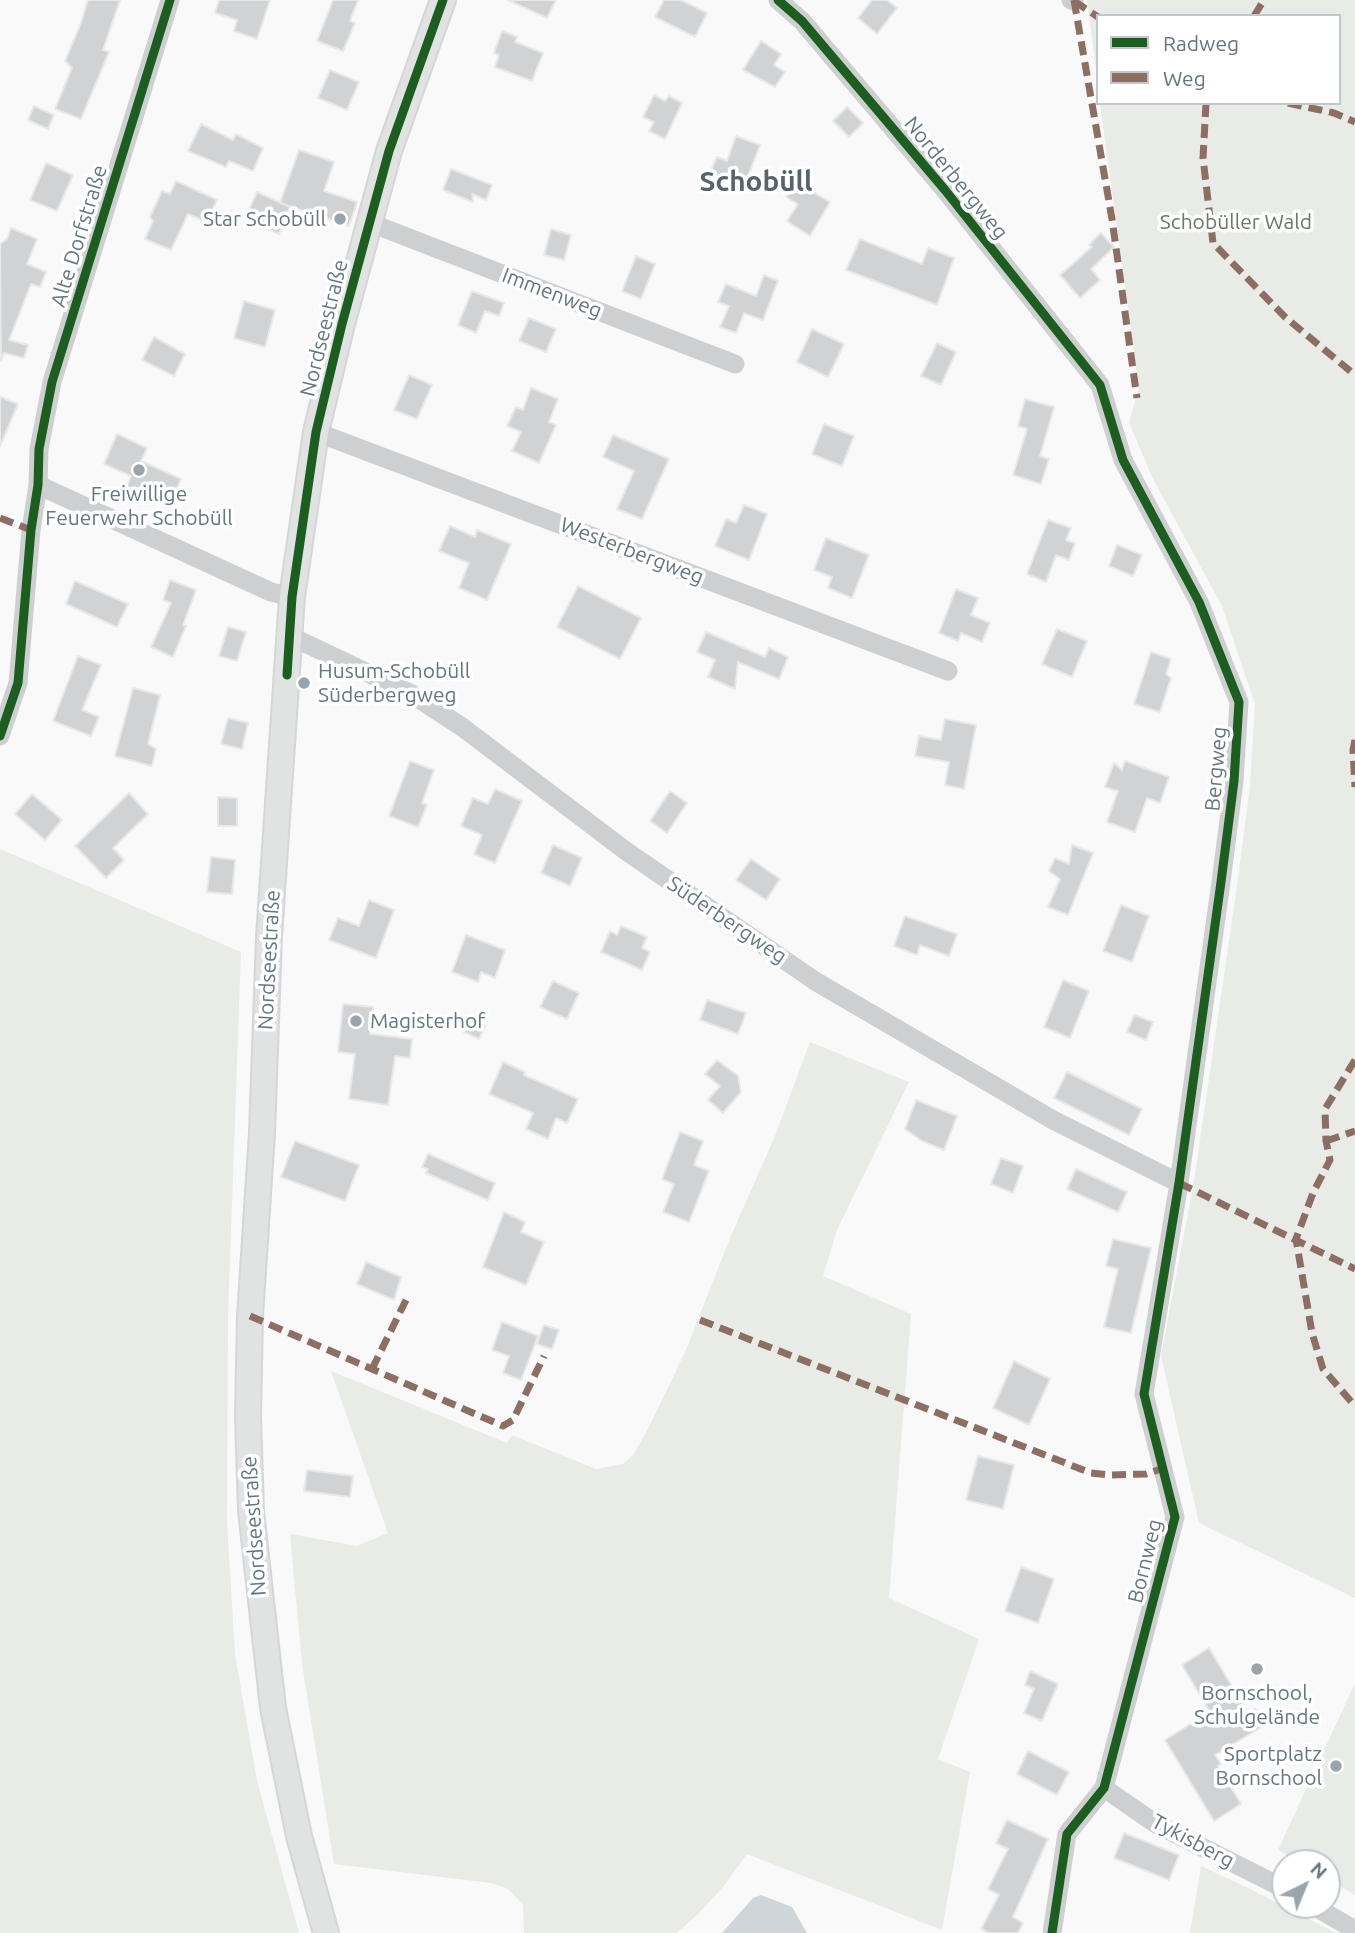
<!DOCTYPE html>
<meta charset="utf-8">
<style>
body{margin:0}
#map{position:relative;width:1355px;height:1933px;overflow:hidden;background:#f9f9f9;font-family:Ubuntu,sans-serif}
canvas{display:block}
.legend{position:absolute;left:1096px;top:14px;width:245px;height:91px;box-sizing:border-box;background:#fff;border:2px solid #c1c8cd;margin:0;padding:9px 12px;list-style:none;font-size:21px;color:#657683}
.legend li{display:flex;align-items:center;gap:14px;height:35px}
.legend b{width:35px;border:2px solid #c1c8cd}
.north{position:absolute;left:1271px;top:1849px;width:70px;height:70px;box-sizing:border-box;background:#fff;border:2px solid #c1c8cd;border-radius:50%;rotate:43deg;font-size:19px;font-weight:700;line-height:28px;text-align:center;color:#657683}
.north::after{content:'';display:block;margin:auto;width:24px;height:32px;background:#99a4ac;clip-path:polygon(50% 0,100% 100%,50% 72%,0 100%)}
</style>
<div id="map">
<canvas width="1355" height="1933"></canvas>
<ul class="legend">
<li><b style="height:9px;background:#1b5e20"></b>Radweg</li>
<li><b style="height:9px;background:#8d6e63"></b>Weg</li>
</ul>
<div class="north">N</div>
</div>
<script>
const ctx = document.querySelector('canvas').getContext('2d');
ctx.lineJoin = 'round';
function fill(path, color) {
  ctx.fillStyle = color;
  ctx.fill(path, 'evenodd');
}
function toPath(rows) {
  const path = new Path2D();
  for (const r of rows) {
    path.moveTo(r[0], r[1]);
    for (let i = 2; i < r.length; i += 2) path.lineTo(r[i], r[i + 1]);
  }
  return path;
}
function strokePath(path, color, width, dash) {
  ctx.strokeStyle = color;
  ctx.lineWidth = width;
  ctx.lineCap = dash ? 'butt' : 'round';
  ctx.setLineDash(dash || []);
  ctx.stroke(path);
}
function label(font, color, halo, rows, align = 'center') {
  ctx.font = font + ' Ubuntu,sans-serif';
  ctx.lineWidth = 7;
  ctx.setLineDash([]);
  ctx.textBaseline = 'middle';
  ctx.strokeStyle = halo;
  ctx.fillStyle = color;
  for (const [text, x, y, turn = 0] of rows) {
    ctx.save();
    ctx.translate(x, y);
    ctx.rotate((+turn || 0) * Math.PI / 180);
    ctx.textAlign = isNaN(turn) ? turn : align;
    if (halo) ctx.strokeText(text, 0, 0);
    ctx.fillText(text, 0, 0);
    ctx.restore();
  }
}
const green = toPath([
 [1087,0,1355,0,1355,1598,1199,1523,1161,1356,1194,1181,1237,886,1250,786,1255,704,1222,606,1152,477,1129,422,1139,388,1100,103,1339,103,1339,16,1098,16,1098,85],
 [0,849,241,952,228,1316,227,1522,235,1654,257,1781,299,1933,0,1933],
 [810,1042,909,1082,837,1230,823,1276,911,1314,889,1598,979,1639,938,1759,970,1772,942,1930,747,1854,723,1887,699,1913,677,1933,524,1933,523,1905,508,1889,491,1883,334,1864,302,1664,290,1534,357,1546,388,1533,331,1371,507,1443,512,1435,596,1469,623,1464,633,1455,648,1429,686,1350,730,1238,775,1136],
 [1355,1683,1355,1895,1327,1879,1327,1863,1301,1863,1278,1850],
 [1201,1866,1246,1887,1336,1933,1190,1933]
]);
const water = toPath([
 [761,1895,792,1907,807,1933,722,1933,753,1898]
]);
const building = toPath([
 [88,0,120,0,103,50,109,52,81,119,55,109,72,68,65,61,81,23,88,0],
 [219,0,270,0,257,39,234,31,237,20,215,13,219,0],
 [333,0,358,0,350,21,355,23,343,51,317,41,333,0],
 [508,0,556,0,547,18,508,0],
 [664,0,681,0,707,13,695,37,655,17,664,0],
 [872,0,887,0,897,8,877,34,858,18,872,0],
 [502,31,517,37,515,42,543,53,532,81,495,67,499,55,494,53,502,31],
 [761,41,781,54,774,65,785,72,775,87,743,70,761,41],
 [330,70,359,82,347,110,318,98,330,70],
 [654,95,665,101,669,96,682,103,665,139,649,131,654,122,643,117,654,95],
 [34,106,54,115,48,129,28,120,34,106],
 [847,107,863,123,849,137,833,121,847,107],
 [201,124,233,140,236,134,263,148,253,171,229,161,226,167,188,151,201,124],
 [736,136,760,145,743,189,709,175,717,157,727,161,736,136],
 [299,150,334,162,324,191,357,202,349,226,280,203,299,150],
 [46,163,73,175,57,211,30,200,46,163],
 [451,169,492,185,486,200,472,194,473,202,443,190,451,169],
 [176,181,217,200,207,222,188,214,171,250,145,239,153,221,150,217,162,191,170,194,176,181],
 [796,182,830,202,810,236,787,221,798,204,786,197,796,182],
 [257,192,290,207,279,234,245,219,257,192],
 [11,228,37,239,27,264,46,272,40,287,31,284,9,340,28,345,24,358,4,353,1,361,0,244,7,239,11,228],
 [551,229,571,235,564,260,544,255,551,229],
 [1101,233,1114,247,1091,269,1100,280,1080,298,1060,275,1092,247,1089,245,1101,233],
 [860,239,922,264,928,248,954,258,937,305,846,270,860,239],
 [636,256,655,264,641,299,622,291,636,256],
 [764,275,778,281,763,320,744,313,736,333,720,327,729,306,718,302,726,284,756,296,764,275],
 [472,291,504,303,499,316,485,311,476,333,458,325,472,291],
 [244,301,275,310,265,347,234,338,244,301],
 [529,318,556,329,546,352,519,341,529,318],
 [812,329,844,344,828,377,797,362,812,329],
 [154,337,185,354,174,376,142,360,154,337],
 [937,343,956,352,941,385,921,376,937,343],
 [409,375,432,385,417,419,394,410,409,375],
 [531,388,558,399,549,422,556,425,539,463,512,451,521,432,507,426,516,407,523,410,531,388],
 [0,397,18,404,0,446,0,397],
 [1025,399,1054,407,1040,456,1049,459,1041,484,1013,475,1027,429,1018,426,1025,399],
 [824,424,854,436,842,466,812,454,824,424],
 [117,434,147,448,141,461,181,479,169,506,127,487,131,476,104,464,117,434],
 [613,435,669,459,642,519,617,509,634,471,603,457,613,435],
 [744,505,767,514,749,560,715,546,726,519,736,523,744,505],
 [1048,520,1071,528,1066,540,1075,543,1069,560,1056,555,1046,582,1027,574,1048,520],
 [450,526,475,537,477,530,511,544,487,600,459,588,469,563,439,551,450,526],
 [826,538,869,555,852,598,828,588,832,577,814,570,826,538],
 [1117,545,1142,555,1133,576,1109,566,1117,545],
 [170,580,196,590,183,625,186,626,173,657,151,647,171,603,163,600,170,580],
 [75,581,128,604,117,627,66,604,75,581],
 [578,586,641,618,620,659,557,627,578,586],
 [956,589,978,598,971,615,990,623,982,642,961,633,958,641,939,633,956,589],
 [228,627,246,632,237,661,219,656,228,627],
 [1057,629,1087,641,1072,677,1042,664,1057,629],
 [706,632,765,657,769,648,788,657,779,679,738,662,735,689,708,677,715,660,697,652,706,632],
 [1151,652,1171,659,1166,674,1171,678,1160,712,1134,704,1151,652],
 [78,656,101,665,82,710,99,717,91,736,53,721,78,656],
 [133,688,160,695,148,744,156,749,152,766,115,756,133,688],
 [228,718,248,723,242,749,221,744,228,718],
 [945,719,976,725,964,789,945,785,949,762,915,756,919,736,941,740,945,719],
 [410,761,434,770,422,803,427,805,418,827,389,816,410,761],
 [1125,761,1169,777,1160,803,1147,798,1135,832,1107,822,1118,791,1105,787,1114,763,1122,770,1125,761],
 [495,789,522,801,495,863,474,854,482,835,461,826,473,798,488,804,495,789],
 [670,791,687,803,667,833,650,821,670,791],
 [129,793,148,814,113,848,124,860,106,878,75,846,129,793],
 [32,794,62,820,45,840,15,814,32,794],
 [218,797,237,798,237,826,218,826,218,797],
 [553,845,582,858,570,886,541,873,553,845],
 [1072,845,1093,853,1068,915,1048,907,1060,879,1049,871,1055,858,1069,864,1072,845],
 [211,857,235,860,232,894,207,892,211,857],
 [751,859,780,879,766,900,736,880,751,859],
 [369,900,394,910,376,958,329,940,338,918,359,926,369,900],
 [1121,905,1149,916,1132,962,1103,951,1121,905],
 [905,916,957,934,949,956,920,945,917,955,894,946,905,916],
 [621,926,647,937,642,948,650,952,642,970,601,952,610,931,617,935,621,926],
 [466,935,505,950,495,978,481,972,478,982,452,972,466,935],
 [1063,980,1089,991,1070,1038,1044,1027,1063,980],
 [553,981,579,993,567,1019,540,1007,553,981],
 [707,1000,746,1013,738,1034,700,1020,707,1000],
 [343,1004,373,1007,370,1034,412,1039,410,1058,395,1056,388,1105,349,1099,355,1054,338,1052,343,1004],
 [1134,1015,1153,1022,1146,1040,1127,1032,1134,1015],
 [467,1017,485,1026,479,1039,460,1030,467,1017],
 [717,1060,738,1076,741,1092,723,1113,708,1100,720,1086,705,1074,717,1060],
 [503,1062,525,1072,524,1075,578,1099,567,1123,556,1118,548,1139,526,1129,533,1113,489,1094,503,1062],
 [1067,1072,1142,1109,1129,1135,1054,1098,1067,1072],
 [916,1100,957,1116,944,1150,922,1141,905,1129,916,1100],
 [680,1132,703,1141,694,1165,709,1171,689,1222,663,1212,674,1184,662,1179,680,1132],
 [295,1141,359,1165,345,1201,281,1177,295,1141],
 [428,1154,495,1183,488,1200,426,1173,428,1169,422,1167,428,1154],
 [1001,1158,1023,1166,1013,1193,991,1184,1001,1158],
 [1076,1169,1127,1192,1118,1212,1067,1189,1076,1169],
 [504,1212,525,1222,521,1232,544,1242,526,1285,483,1267,504,1212],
 [1113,1239,1151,1248,1131,1333,1104,1327,1118,1269,1106,1266,1113,1239],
 [366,1262,401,1277,394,1300,357,1284,366,1262],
 [502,1322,538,1336,521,1380,503,1373,509,1356,492,1350,502,1322],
 [544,1325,559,1330,552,1349,537,1344,544,1325],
 [1014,1361,1050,1379,1029,1425,993,1408,1014,1361],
 [978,1456,1014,1465,1003,1509,966,1500,978,1456],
 [307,1470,353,1476,350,1497,304,1491,307,1470],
 [1021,1567,1054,1579,1038,1623,1005,1611,1021,1567],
 [1209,1648,1248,1713,1255,1709,1265,1725,1215,1755,1221,1764,1218,1766,1241,1804,1214,1821,1165,1740,1210,1712,1182,1665,1209,1648],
 [1030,1671,1058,1684,1042,1721,1024,1713,1034,1689,1025,1685,1030,1671],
 [1028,1751,1069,1772,1057,1795,1017,1774,1028,1751],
 [1007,1820,1048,1839,1013,1917,1023,1923,1018,1933,989,1933,981,1929,999,1895,988,1889,1008,1849,996,1843,1007,1820],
 [1124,1833,1179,1855,1169,1880,1114,1858,1124,1833]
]);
const minor = toPath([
 [778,0,802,21,945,190,1100,385,1123,460,1199,602,1239,702,1234,781,1221,882,1179,1183,1144,1394,1175,1517,1104,1788,1067,1834,1052,1933],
 [1071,0,1074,1],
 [368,222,735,364],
 [316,432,948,671],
 [38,485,271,592,292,597],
 [290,636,410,693,462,727,626,851,815,981,1053,1120,1179,1183],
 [0,736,18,683,31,530,38,485,39,449,52,382,170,0],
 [1104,1788,1156,1824,1285,1889],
 [1312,1905,1355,1930]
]);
const major = toPath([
 [326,1933,299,1836,273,1708,251,1511,248,1416,250,1316,262,1133,269,937,292,597,316,432,342,324,389,151,443,0]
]);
const quiet = toPath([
 [1074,0,1112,219,1137,398],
 [1074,1,1098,17],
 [1254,16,1264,0],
 [1206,103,1203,158,1213,243,1285,317,1355,375],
 [1288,103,1334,113,1355,122],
 [0,518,31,530],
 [1355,740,1353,750,1355,787],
 [1355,1060,1325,1109,1326,1141,1330,1160,1313,1193,1296,1239,1312,1333,1323,1369,1355,1406],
 [1326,1141,1355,1131],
 [1179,1183,1355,1269],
 [250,1316,503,1426,513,1420,544,1356],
 [700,1320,1091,1473,1110,1475,1146,1474,1164,1468],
 [372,1369,408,1296]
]);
const cycleway = toPath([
 [778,0,802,21,945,190,1100,385,1123,460,1199,602,1239,702,1234,781,1221,882,1179,1183,1144,1394,1175,1517,1104,1788,1067,1834,1052,1933],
 [287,675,292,597,316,432,342,324,389,151,443,0],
 [0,736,18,683,31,530,38,485,39,449,52,382,170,0]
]);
const markers = [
 [340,219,7,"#99a4ac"],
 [139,470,7,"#99a4ac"],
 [304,683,7,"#99a4ac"],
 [356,1021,7,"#99a4ac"],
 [1257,1669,7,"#99a4ac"],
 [1336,1766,7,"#99a4ac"]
];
const streetNames = [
 ["Norderbergweg",956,178,51],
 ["Alte Dorfstraße",79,236,-73],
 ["Immenweg",552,293,21],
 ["Nordseestraße",324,328,-76],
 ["Westerbergweg",632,551,21],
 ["Bergweg",1216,769,-85],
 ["Süderbergweg",727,920,34],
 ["Nordseestraße",269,960,-87],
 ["Nordseestraße",254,1526,-94],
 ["Bornweg",1145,1561,-76],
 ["Tykisberg",1193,1841,28]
];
const poiNames = [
 ["Star Schobüll",326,219],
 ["Freiwillige",139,494,"center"],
 ["Feuerwehr Schobüll",139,518,"center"],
 ["Husum-Schobüll",318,671,"left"],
 ["Süderbergweg",318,695,"left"],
 ["Magisterhof",370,1021,"left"],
 ["Bornschool,",1257,1693,"center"],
 ["Schulgelände",1257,1717,"center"],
 ["Sportplatz",1322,1754],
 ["Bornschool",1322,1778]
];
const parkNames = [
 ["Schobüller Wald",1236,222]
];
const districtNames = [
 ["Schobüll",756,182]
];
fill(green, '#e8ebe6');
fill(water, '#ced6d9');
fill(building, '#d0d2d3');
strokePath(building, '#e8e8e8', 2);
strokePath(major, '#d5d6d7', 28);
strokePath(minor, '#cecfd0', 19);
strokePath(major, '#e1e2e2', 24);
strokePath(quiet, '#8d6e63', 7, [14, 7]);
strokePath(cycleway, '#1b5e20', 9);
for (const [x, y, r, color] of markers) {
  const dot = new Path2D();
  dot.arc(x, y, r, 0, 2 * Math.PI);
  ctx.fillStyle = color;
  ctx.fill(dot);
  strokePath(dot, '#fff', 2.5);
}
label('21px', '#657683', '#fff', streetNames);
label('21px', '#657683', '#fff', poiNames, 'right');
label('21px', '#687a64', '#fff', parkNames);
label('bold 28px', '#57646e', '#fff', districtNames);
</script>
